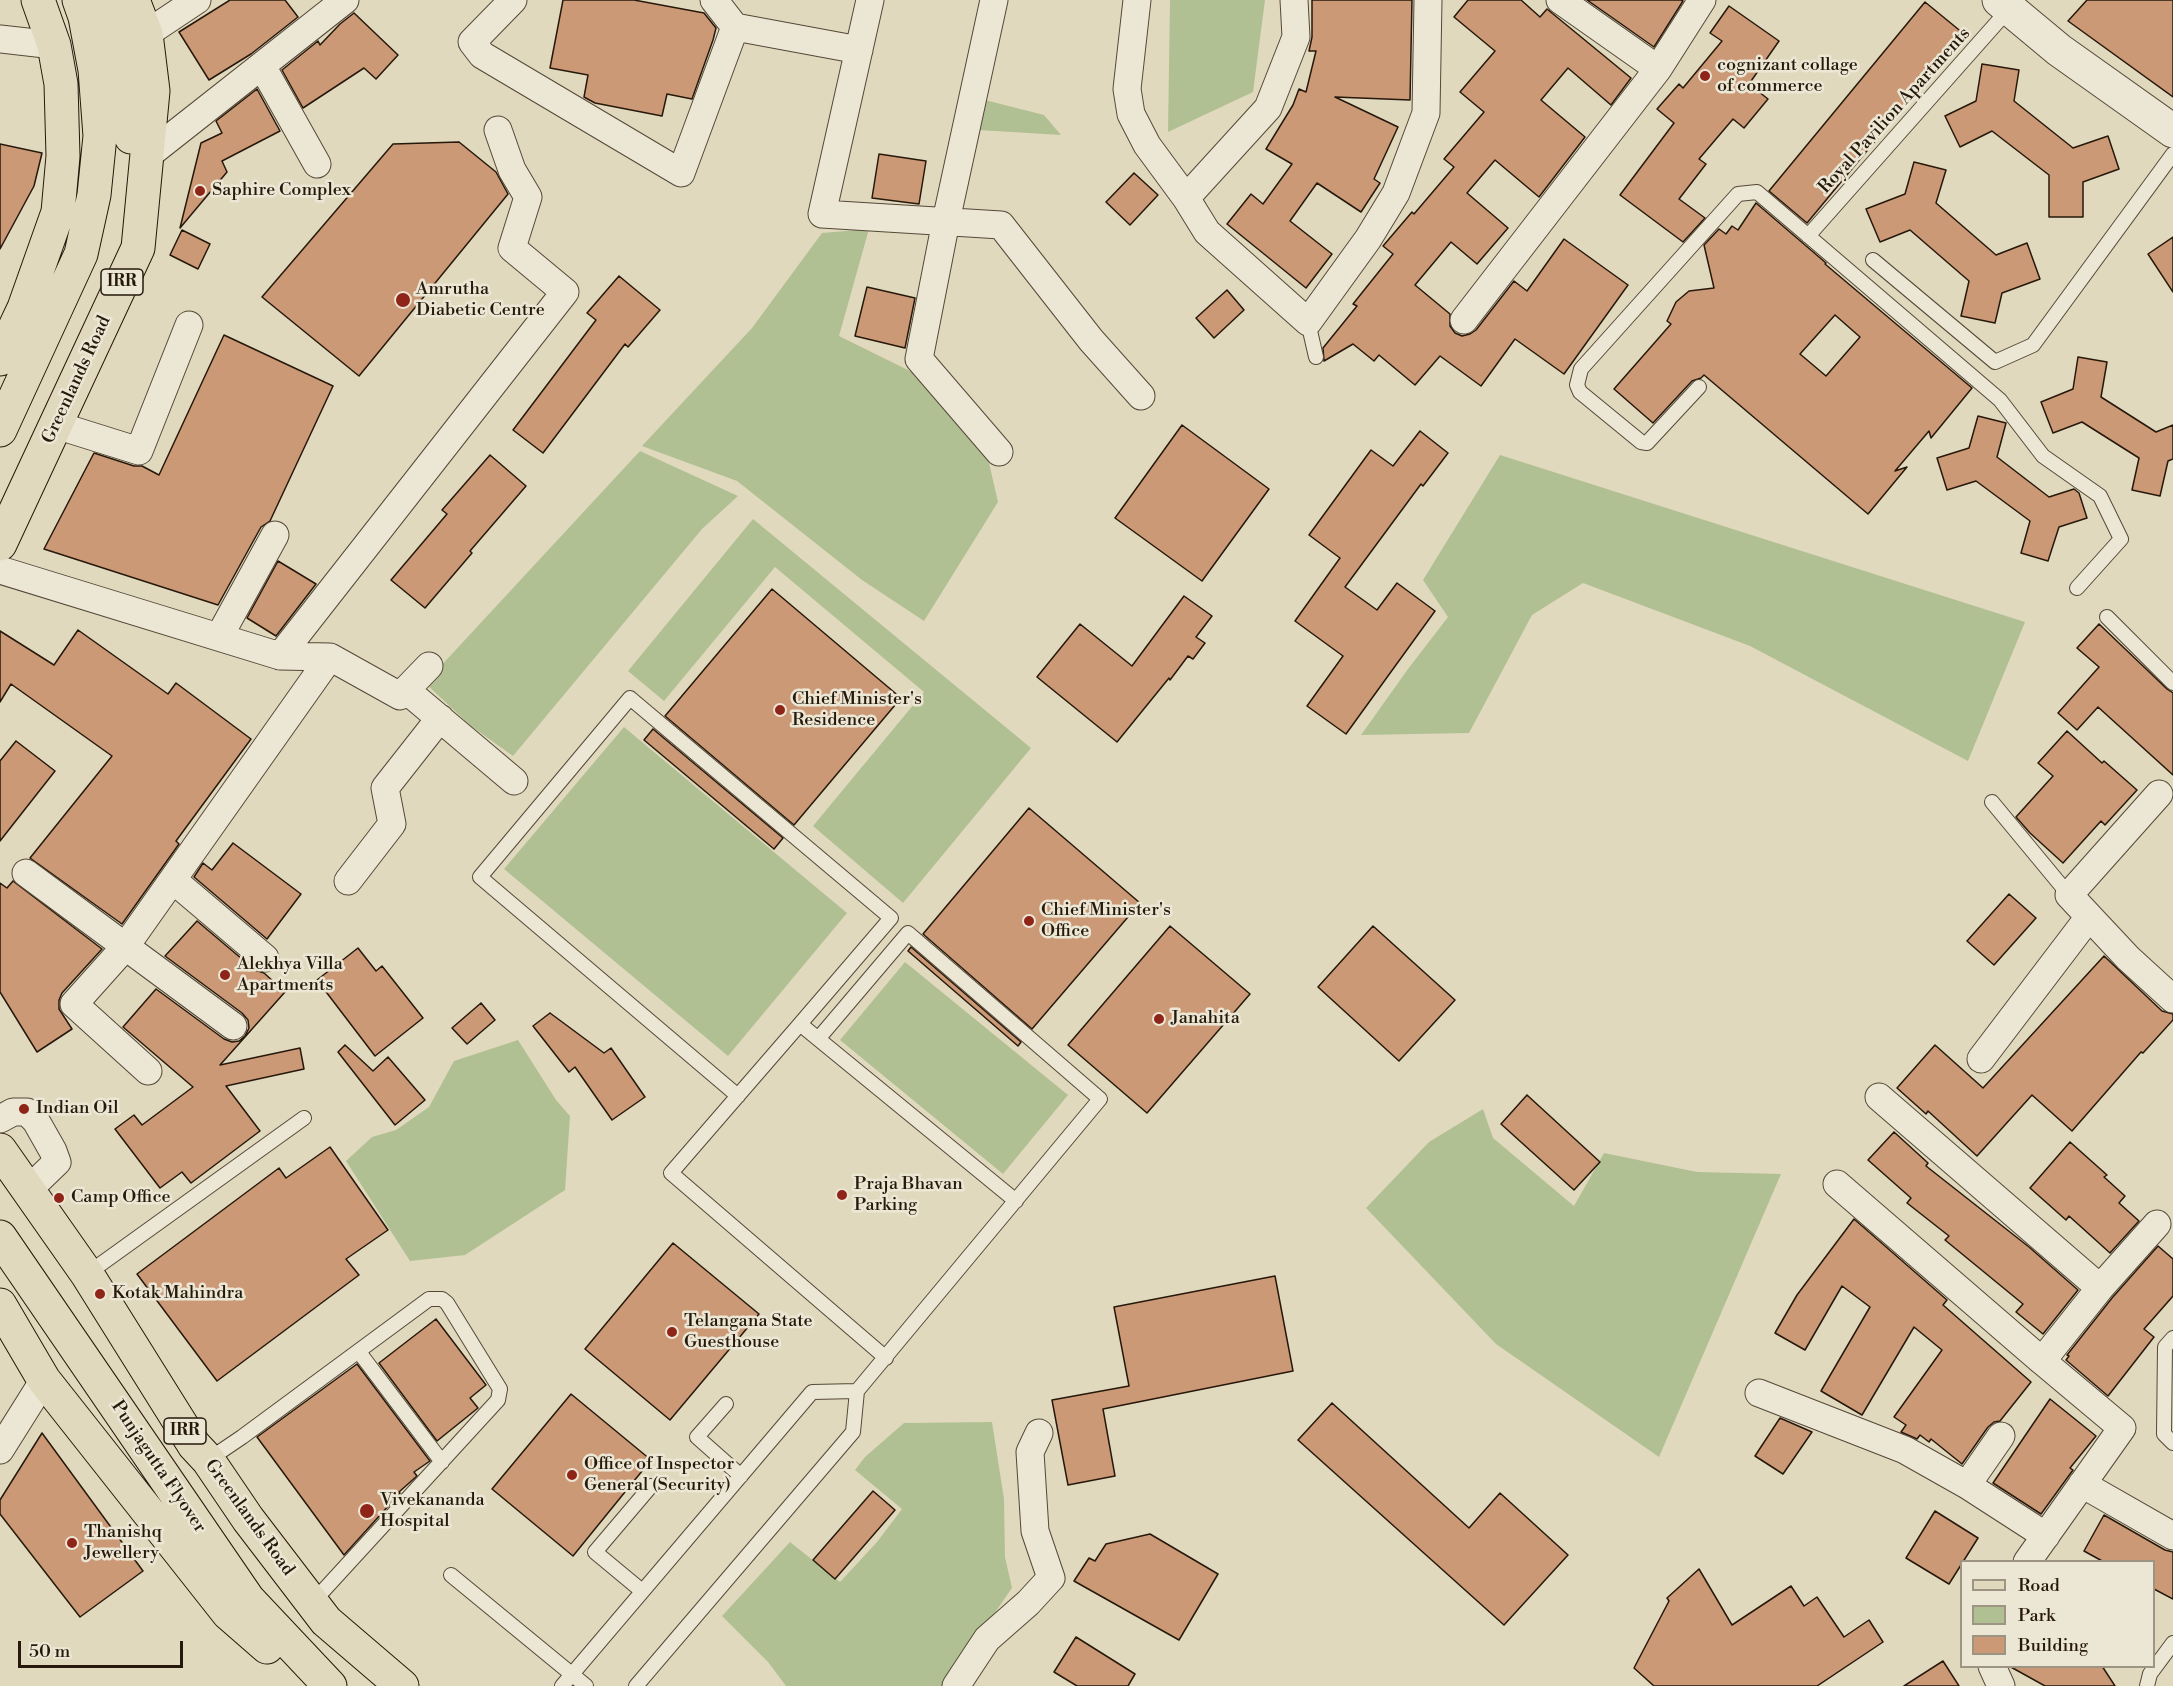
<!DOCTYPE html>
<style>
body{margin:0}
#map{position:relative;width:2173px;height:1686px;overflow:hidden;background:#e1d9be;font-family:"Libre Bodoni",serif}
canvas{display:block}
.legend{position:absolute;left:1960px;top:1560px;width:195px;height:108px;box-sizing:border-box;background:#ece6d5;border:2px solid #9d9484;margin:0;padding:8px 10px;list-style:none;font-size:18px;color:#26180a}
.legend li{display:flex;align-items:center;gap:12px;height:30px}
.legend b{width:30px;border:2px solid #9d9484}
.scale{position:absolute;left:18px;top:1641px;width:165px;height:27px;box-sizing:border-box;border:3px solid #26180a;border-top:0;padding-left:8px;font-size:18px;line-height:21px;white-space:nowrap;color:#26180a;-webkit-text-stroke:4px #ece6d5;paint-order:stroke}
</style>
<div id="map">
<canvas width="2173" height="1686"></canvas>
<ul class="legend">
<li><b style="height:8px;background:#e1d9be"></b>Road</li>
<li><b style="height:16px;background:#b1c093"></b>Park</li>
<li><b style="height:16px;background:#c97"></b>Building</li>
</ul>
<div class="scale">50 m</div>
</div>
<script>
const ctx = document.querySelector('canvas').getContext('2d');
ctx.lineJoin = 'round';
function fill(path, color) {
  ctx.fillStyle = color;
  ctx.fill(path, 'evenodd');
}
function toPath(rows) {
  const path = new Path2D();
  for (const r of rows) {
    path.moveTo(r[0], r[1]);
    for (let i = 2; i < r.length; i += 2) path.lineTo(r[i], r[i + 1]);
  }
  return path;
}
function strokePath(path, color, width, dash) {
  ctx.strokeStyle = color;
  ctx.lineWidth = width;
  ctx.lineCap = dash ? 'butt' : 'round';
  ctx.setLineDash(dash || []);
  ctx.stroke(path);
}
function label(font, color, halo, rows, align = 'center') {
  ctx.font = font + ' "Libre Bodoni",serif';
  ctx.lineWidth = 5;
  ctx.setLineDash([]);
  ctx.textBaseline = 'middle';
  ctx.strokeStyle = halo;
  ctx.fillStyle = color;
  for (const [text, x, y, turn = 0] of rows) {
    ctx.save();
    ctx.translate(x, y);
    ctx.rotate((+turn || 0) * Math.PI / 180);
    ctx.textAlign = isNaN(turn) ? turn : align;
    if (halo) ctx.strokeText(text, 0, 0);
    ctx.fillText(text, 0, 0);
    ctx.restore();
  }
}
const green = toPath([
 [1170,0,1265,0,1253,92,1168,132],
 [985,100,1044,115,1061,135,978,130],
 [869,229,839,336,916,374,987,454,998,502,924,621,862,580,737,481,642,446,752,328,822,233],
 [640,451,738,496,702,529,513,756,471,726,425,683],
 [1500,455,2025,622,1968,761,1750,646,1583,583,1532,615,1469,733,1361,735,1408,669,1448,617,1423,580],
 [753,519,1031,748,903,903,813,826,924,692,775,567,664,701,628,671],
 [624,727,847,913,728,1056,504,869],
 [905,962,1068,1095,1003,1174,840,1040],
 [518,1040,556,1100,570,1116,565,1190,465,1255,410,1261,346,1161,372,1137,396,1130,429,1107,454,1061],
 [1483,1109,1493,1138,1574,1206,1604,1153,1697,1172,1781,1174,1659,1457,1496,1344,1366,1208,1429,1142],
 [992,1422,1004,1499,1005,1557,1012,1588,958,1666,948,1686,786,1686,768,1662,722,1616,790,1542,840,1582,877,1542,902,1509,855,1470,865,1457,904,1423]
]);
const building = toPath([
 [230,0,285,0,298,17,251,54,209,80,179,32,230,0],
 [563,0,634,0,704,13,716,28,713,40,692,99,667,94,662,116,595,103,584,97,588,75,550,68,563,0],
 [1312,0,1412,0,1410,100,1335,97,1398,127,1374,179,1380,183,1361,212,1317,183,1290,221,1332,254,1306,288,1227,224,1251,194,1263,204,1292,164,1266,149,1293,105,1299,89,1306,92,1316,51,1309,51,1312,37,1312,0],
 [1468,0,1521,0,1540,17,1547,9,1631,78,1611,105,1568,68,1541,100,1585,137,1539,197,1495,160,1467,193,1508,228,1477,264,1451,242,1415,285,1450,314,1450,326,1455,333,1462,336,1470,334,1476,330,1514,281,1527,291,1564,239,1628,285,1564,374,1515,339,1481,386,1440,356,1415,385,1379,355,1374,361,1353,344,1324,361,1323,348,1357,306,1353,304,1393,254,1383,246,1412,212,1414,214,1454,167,1444,159,1484,112,1460,92,1495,51,1454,17,1468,0],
 [1587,0,1681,0,1683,1,1654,47,1587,0],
 [2087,0,2173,0,2173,97,2068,21,2087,0],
 [1925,2,1964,34,1807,223,1769,191,1925,2],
 [1729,6,1779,41,1749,84,1768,99,1744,128,1733,119,1699,159,1706,164,1679,199,1705,218,1683,242,1620,195,1674,123,1657,109,1679,84,1683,88,1722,41,1710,33,1729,6],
 [354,13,398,55,376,79,364,68,303,108,282,70,318,41,320,45,340,24,354,13],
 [1982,64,2019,70,2014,101,2073,148,2108,136,2119,169,2083,182,2083,217,2049,217,2049,175,1992,131,1960,147,1945,116,1976,101,1982,64],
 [257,89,280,131,222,161,227,172,180,228,201,143,222,133,216,121,257,89],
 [459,142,496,172,508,194,359,376,262,297,393,144,459,142],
 [0,144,42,153,34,186,0,249,0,144],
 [879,154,926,161,919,204,872,198,879,154],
 [1914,162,1946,170,1936,203,1996,255,2027,243,2040,279,2002,293,1995,323,1961,316,1969,281,1910,230,1880,242,1866,209,1905,194,1914,162],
 [1134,173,1158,195,1130,225,1106,202,1134,173],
 [1756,203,1826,263,1825,264,1972,388,1931,438,1929,431,1895,471,1907,467,1868,514,1704,375,1701,378,1692,381,1653,423,1614,389,1671,324,1667,321,1676,302,1689,291,1714,288,1704,245,1719,229,1726,234,1732,226,1738,230,1756,203],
 [1835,315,1860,337,1826,376,1800,354,1835,315],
 [182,230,210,244,198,269,170,255,182,230],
 [2173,237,2173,292,2148,254,2173,237],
 [619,276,660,310,628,347,625,344,543,453,513,430,596,320,587,313,619,276],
 [867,287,915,298,905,348,855,336,867,287],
 [1227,290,1244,310,1214,338,1196,318,1227,290],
 [224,335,333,386,270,521,261,527,218,605,44,549,94,453,134,466,142,466,159,475,224,335],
 [2078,357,2107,362,2101,397,2156,432,2173,425,2173,459,2168,461,2160,496,2132,490,2139,458,2082,422,2053,433,2041,402,2073,389,2078,357],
 [1978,416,2006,423,1997,457,2049,497,2074,489,2079,493,2087,518,2059,527,2048,561,2021,553,2030,521,1976,481,1947,490,1937,458,1969,448,1978,416],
 [1182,425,1269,489,1202,581,1115,518,1182,425],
 [1420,431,1448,453,1423,486,1421,484,1345,587,1377,610,1397,583,1435,611,1346,734,1307,706,1343,656,1295,621,1340,558,1309,535,1371,450,1393,466,1420,431],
 [490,455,526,486,470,551,472,553,425,608,391,580,447,514,442,510,490,455],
 [278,561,316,584,276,636,247,618,278,561],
 [772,589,901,698,794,825,665,716,772,589],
 [1184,596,1212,616,1196,637,1205,643,1193,659,1188,656,1170,680,1169,678,1117,742,1037,677,1080,624,1132,666,1184,596],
 [2099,624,2167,689,2173,693,2173,775,2098,707,2077,730,2058,713,2099,667,2077,648,2099,624],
 [78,630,168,694,176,683,251,739,176,841,179,844,122,924,30,858,112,756,11,684,0,702,0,631,54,665,78,630],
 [653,729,783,838,774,849,644,740,653,729],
 [2067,731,2102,763,2104,761,2137,790,2105,825,2101,821,2063,863,2030,833,2016,817,2053,776,2038,763,2067,731],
 [16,741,55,771,0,841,0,761,16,741],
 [1029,808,1140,903,1032,1029,923,934,1029,808],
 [233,843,301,894,267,939,194,877,203,863,212,870,233,843],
 [13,881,102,949,62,993,59,1000,59,1009,72,1029,37,1052,0,992,0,883,7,888,13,881],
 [2009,894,2036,918,1994,965,1967,941,2009,894],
 [197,921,255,970,264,973,285,992,220,1065,300,1048,304,1069,226,1086,260,1131,191,1183,182,1172,160,1188,115,1129,134,1115,142,1125,193,1087,123,1027,156,989,224,1039,232,1042,239,1041,245,1036,249,1028,248,1020,242,1013,165,956,197,921],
 [1170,926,1250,994,1147,1113,1068,1045,1170,926],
 [1373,926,1455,1000,1399,1061,1318,987,1373,926],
 [911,947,1021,1042,1018,1046,908,951,911,947],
 [358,948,376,971,382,966,423,1018,375,1056,317,980,358,948],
 [2104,956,2162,1011,2173,1014,2173,1020,2143,1053,2141,1052,2072,1131,2032,1095,1977,1156,1928,1111,1926,1114,1897,1088,1935,1045,1983,1088,2104,956],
 [481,1003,495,1020,467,1044,452,1028,481,1003],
 [550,1013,604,1053,611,1048,645,1097,612,1120,575,1067,569,1072,533,1026,550,1013],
 [345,1045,373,1071,388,1057,425,1100,395,1125,338,1052,345,1045],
 [1527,1095,1600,1162,1574,1190,1501,1124,1527,1095],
 [1894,1132,1928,1163,1926,1166,2029,1247,2078,1290,2043,1334,2016,1312,2023,1304,1945,1240,1949,1236,1907,1203,1911,1198,1868,1160,1894,1132],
 [2070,1142,2107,1175,2104,1177,2125,1196,2119,1203,2139,1221,2110,1253,2069,1216,2066,1220,2030,1188,2070,1142],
 [330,1147,388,1230,346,1259,359,1275,217,1381,137,1274,279,1168,286,1178,330,1147],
 [1854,1219,1947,1300,1943,1305,2031,1382,2000,1421,1994,1422,1988,1427,1962,1464,1931,1439,1929,1442,1920,1435,1917,1439,1901,1432,1906,1425,1894,1417,1942,1350,1914,1327,1862,1415,1821,1391,1870,1307,1842,1286,1805,1350,1775,1333,1797,1295,1854,1219],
 [673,1243,759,1314,670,1420,585,1349,673,1243],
 [2158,1246,2173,1259,2173,1296,2144,1329,2154,1337,2108,1396,2066,1360,2069,1356,2067,1355,2112,1298,2158,1246],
 [1275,1276,1293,1371,1103,1409,1115,1476,1068,1485,1052,1400,1129,1386,1114,1307,1275,1276],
 [436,1319,486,1385,470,1398,478,1408,437,1441,379,1363,436,1319],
 [357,1364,430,1461,414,1472,417,1476,399,1492,400,1493,344,1555,257,1437,357,1364],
 [571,1394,651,1460,573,1556,492,1489,571,1394],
 [2050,1399,2096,1436,2070,1468,2073,1470,2041,1514,1993,1483,2050,1399],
 [1332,1403,1469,1528,1500,1493,1568,1555,1504,1625,1298,1440,1332,1403],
 [1780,1418,1812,1432,1783,1474,1755,1456,1780,1418],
 [42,1433,143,1571,80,1617,0,1514,0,1500,42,1433],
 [873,1491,895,1510,835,1579,813,1560,873,1491],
 [1935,1511,1978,1538,1949,1584,1906,1558,1935,1511],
 [2104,1515,2165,1550,2173,1552,2173,1599,2154,1589,2154,1562,2104,1562,2084,1551,2104,1515],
 [1150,1534,1218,1574,1179,1640,1074,1581,1089,1558,1095,1561,1106,1544,1150,1534],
 [1699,1569,1732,1625,1791,1586,1804,1606,1817,1597,1844,1637,1869,1620,1883,1642,1817,1686,1654,1686,1634,1668,1669,1601,1667,1598,1699,1569],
 [1076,1637,1135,1674,1128,1686,1077,1686,1054,1672,1076,1637],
 [1943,1661,1959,1686,1904,1686,1943,1661],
 [2009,1666,2102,1666,2115,1686,2045,1686,2009,1666]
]);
const service = toPath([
 [1808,236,2009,9],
 [1873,260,1995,362,2033,345,2173,154],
 [1308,322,1316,357],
 [1699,387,1647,443,1641,442,1580,392,1577,385,1581,369,1738,194,1757,192,2000,400,2043,456,2100,496,2121,539,2077,588],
 [2107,617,2173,683],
 [1992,802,2069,895],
 [800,1024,671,1173,886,1358],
 [738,1096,480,877,630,698,891,918,800,1024,1016,1201],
 [87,1274,304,1118],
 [2173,1338,2165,1347,2164,1434,2173,1443],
 [359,1352,442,1462],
 [726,1404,697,1437,741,1476],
 [208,1460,242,1437,429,1299,442,1299,447,1303,500,1389,498,1400,312,1603],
 [451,1575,586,1686],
 [642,1591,595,1552,651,1486],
 [562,1686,812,1392,857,1391],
 [636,1686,853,1432,857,1391,1100,1099,908,933,818,1039],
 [2147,1686,2150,1674,2173,1643]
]);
const minor = toPath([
 [513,0,472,42,482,55,681,173,735,27],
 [714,0,735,27,859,50],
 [870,0,822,214,1001,225,1091,340,1141,396],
 [994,0,946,221,919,359,999,452],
 [1137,0,1127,89,1131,114,1147,145,1186,198,1207,232,1308,322,1368,239,1396,193,1426,113,1428,0],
 [1560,0,1658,69],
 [146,34,197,0],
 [0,39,54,45],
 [262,66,317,164],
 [147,156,345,0],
 [1186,198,1268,108,1296,37,1294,0],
 [1464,320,1658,69,1702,0],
 [56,425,139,451,189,325],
 [0,570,280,656,330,657,400,696,429,666],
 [219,637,275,535],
 [280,656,565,292,512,248,528,197,512,170,498,130],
 [406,690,514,781],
 [2159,794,2069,895,2128,958,2173,999],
 [26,873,233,1026],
 [173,880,265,958],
 [348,881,392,824,385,788,440,718],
 [1981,1059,2089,917],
 [148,1071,74,1004,125,947,330,657],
 [1879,1097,2100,1288,2042,1361,2122,1428,2027,1562],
 [0,1119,13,1112,27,1112,36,1121,53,1151,57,1162,28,1190],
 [1837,1184,2042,1361],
 [2100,1288,2157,1224],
 [1759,1393,1905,1450,1967,1485,2046,1536],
 [0,1450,44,1380],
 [2082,1484,2173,1536],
 [1967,1485,2001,1436],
 [1992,1666,2001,1686],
 [956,1686,987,1639,1028,1603,1051,1578,1035,1531,1030,1452,1039,1433]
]);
const tertiary = toPath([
 [1999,0,2059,50,2173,131]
]);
const primary = toPath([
 [110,0,121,33,129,89,131,137],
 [0,359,24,308,58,212,63,156,61,84,54,45,38,0],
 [0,430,81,254,94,195,100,136,95,70,85,17,79,0],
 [0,544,138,248,153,91,146,34,133,0],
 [0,1150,87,1274,194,1445,208,1460,248,1519,326,1621,402,1686],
 [0,1237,248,1599,330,1686],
 [0,1305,44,1380,228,1613,267,1647]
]);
const markers = [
 [1705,76,6,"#8f2418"],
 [200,191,6,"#8f2418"],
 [403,300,8,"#8f2418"],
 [780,710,6,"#8f2418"],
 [1029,921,6,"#8f2418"],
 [225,975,6,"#8f2418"],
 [1159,1019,6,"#8f2418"],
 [24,1109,6,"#8f2418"],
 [842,1195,6,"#8f2418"],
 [59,1198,6,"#8f2418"],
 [100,1294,6,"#8f2418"],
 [672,1332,6,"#8f2418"],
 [572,1475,6,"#8f2418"],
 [367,1511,8,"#8f2418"],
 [72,1543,6,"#8f2418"]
];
const shields = [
 [122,282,42],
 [185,1431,42]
];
const shieldNames = [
 ["IRR",122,282],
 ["IRR",185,1431]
];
const poiNames = [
 ["cognizant collage",1717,66],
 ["of commerce",1717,87],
 ["Saphire Complex",212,191],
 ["Amrutha",416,290],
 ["Diabetic Centre",416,311],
 ["Chief Minister's",792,700],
 ["Residence",792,721],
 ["Chief Minister's",1041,911],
 ["Office",1041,932],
 ["Alekhya Villa",237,965],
 ["Apartments",237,986],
 ["Janahita",1171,1019],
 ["Indian Oil",36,1109],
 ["Praja Bhavan",854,1185],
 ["Parking",854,1206],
 ["Camp Office",71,1198],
 ["Kotak Mahindra",112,1294],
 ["Telangana State",684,1322],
 ["Guesthouse",684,1343],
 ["Office of Inspector",584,1465],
 ["General (Security)",584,1486],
 ["Vivekananda",380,1501],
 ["Hospital",380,1522],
 ["Thanishq",84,1533],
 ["Jewellery",84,1554]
];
const streetNames = [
 ["Royal Pavilion Apartments",1895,111,-48],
 ["Greenlands Road",77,380,-65],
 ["Punjagutta Flyover",158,1467,56],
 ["Greenlands Road",249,1518,54]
];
fill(green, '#b1c093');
fill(building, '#c97');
strokePath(building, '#26180a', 1.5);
strokePath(service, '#554837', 16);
strokePath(minor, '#554837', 29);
strokePath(tertiary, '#554837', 35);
strokePath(primary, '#26180a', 35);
strokePath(service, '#ece6d5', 14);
strokePath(minor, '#ece6d5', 27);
strokePath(tertiary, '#ece6d5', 33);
strokePath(primary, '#e1d9be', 33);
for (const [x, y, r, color] of markers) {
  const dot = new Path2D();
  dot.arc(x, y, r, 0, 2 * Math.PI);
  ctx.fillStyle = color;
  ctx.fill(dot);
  strokePath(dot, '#ece6d5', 2);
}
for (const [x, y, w] of shields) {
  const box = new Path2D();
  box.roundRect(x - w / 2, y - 13, w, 26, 4.5);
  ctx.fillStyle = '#ece6d5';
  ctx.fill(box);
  strokePath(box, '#26180a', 1.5);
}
label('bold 16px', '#26180a', null, shieldNames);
label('18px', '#26180a', '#ece6d5', poiNames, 'left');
label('18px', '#26180a', '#ece6d5', streetNames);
</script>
